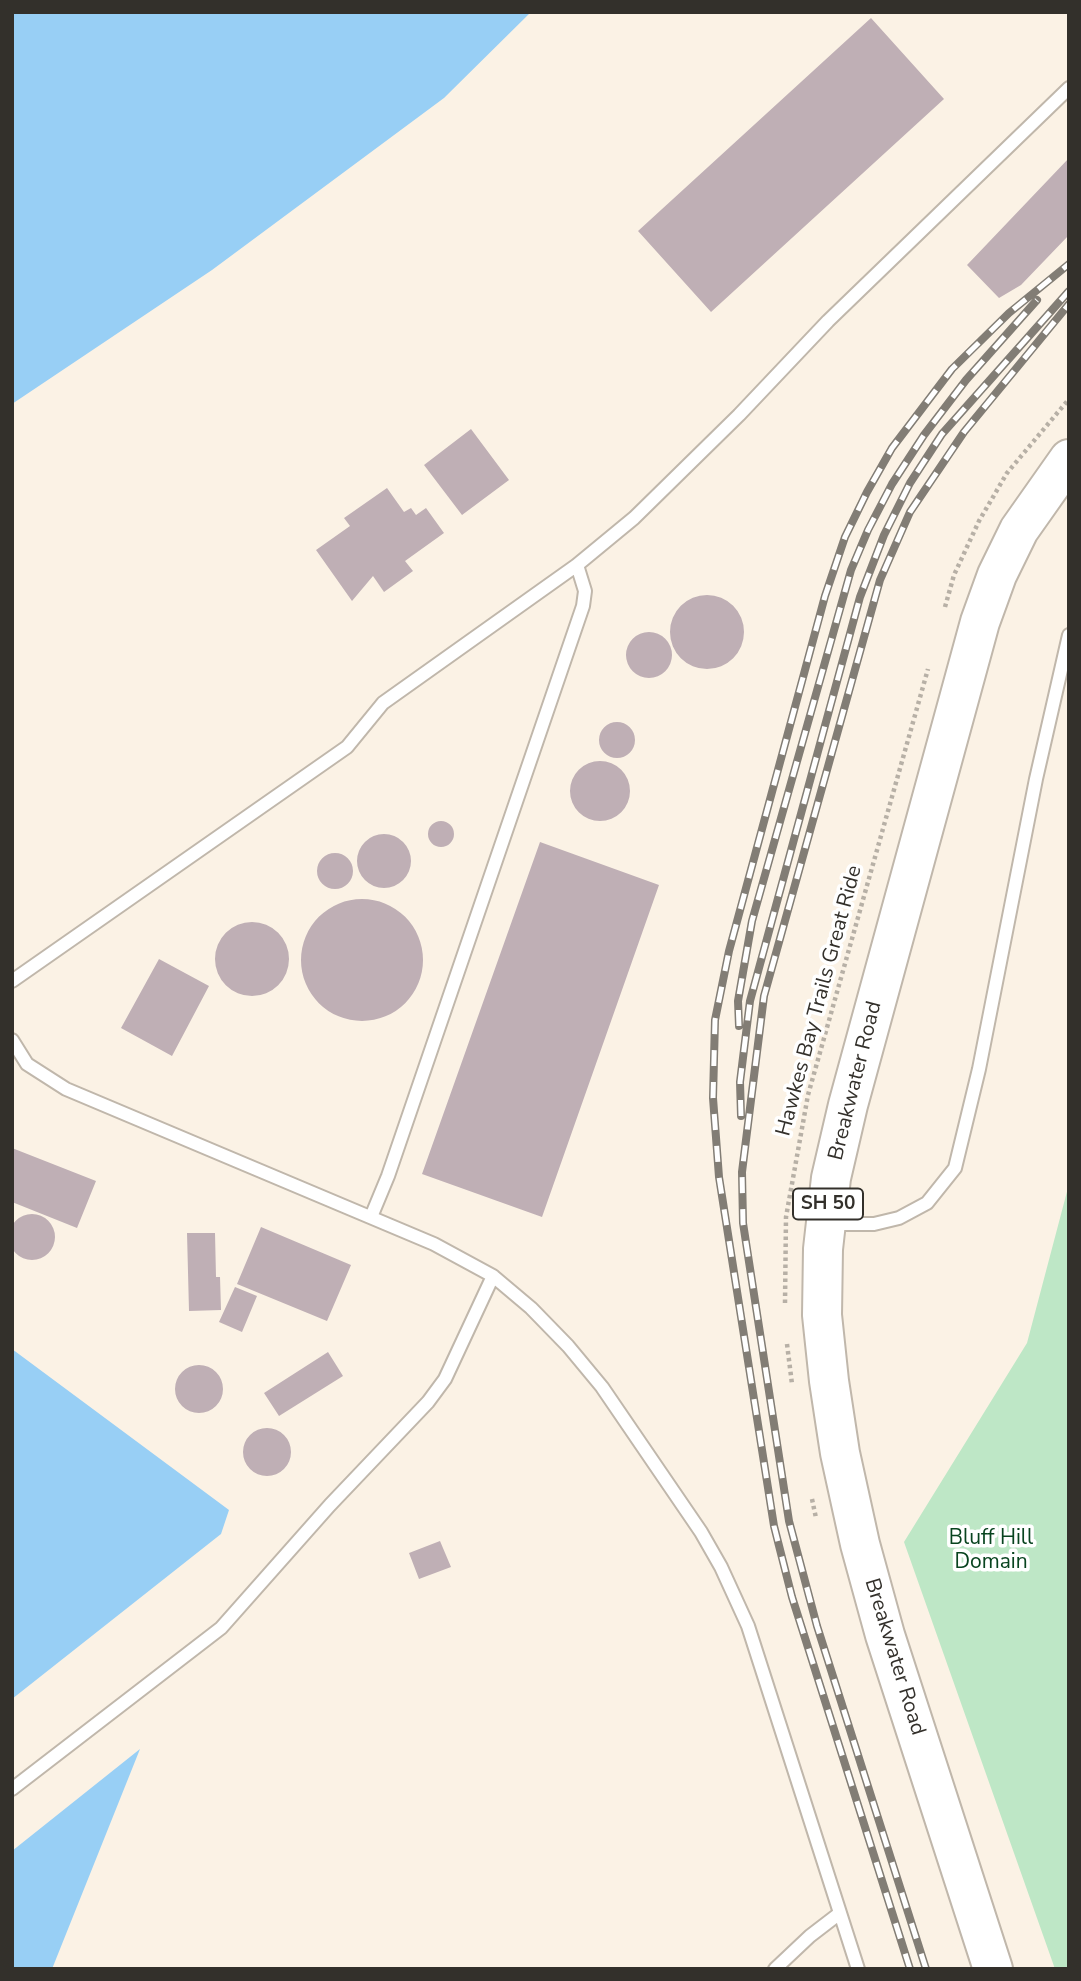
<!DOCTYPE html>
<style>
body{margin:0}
#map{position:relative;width:1081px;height:1981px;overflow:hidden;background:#fbf2e5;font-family:"Nunito Sans",sans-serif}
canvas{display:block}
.frame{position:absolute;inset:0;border:14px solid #33302b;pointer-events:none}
</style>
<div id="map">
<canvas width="1081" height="1981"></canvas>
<div class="frame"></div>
</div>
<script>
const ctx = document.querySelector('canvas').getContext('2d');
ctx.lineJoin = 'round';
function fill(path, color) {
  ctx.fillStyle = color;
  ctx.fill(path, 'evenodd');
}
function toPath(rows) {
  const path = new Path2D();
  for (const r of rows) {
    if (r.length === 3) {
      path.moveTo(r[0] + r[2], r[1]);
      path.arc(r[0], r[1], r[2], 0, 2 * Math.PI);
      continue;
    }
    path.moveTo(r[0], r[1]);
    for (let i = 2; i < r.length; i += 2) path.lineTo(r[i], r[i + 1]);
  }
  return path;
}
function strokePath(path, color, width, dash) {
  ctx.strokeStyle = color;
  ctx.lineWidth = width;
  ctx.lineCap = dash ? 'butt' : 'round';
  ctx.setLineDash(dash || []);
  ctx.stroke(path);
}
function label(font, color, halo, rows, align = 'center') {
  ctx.font = font + ' "Nunito Sans",sans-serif';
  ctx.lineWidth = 7;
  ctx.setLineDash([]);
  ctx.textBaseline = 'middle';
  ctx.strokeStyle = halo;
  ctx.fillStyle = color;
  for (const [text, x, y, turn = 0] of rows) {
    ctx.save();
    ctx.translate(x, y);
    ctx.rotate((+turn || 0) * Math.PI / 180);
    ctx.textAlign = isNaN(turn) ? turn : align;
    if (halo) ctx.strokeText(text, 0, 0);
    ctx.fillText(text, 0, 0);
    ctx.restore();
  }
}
const green = toPath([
 [1069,1184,1069,1969,1055,1969,904,1542,1027,1343]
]);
const water = toPath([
 [12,12,531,12,444,98,212,270,12,404],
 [12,1349,229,1510,221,1534,12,1699],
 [140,1749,52,1969,12,1969,12,1851]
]);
const building = toPath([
 [871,18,944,99,711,312,638,231],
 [1069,158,1069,235,1021,285,999,298,967,265],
 [471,429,509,480,462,515,424,465],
 [387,488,404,512,411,508,416,515,426,508,444,533,405,561,413,571,384,592,373,576,352,601,316,550,350,526,344,518],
 [707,632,37],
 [649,655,23],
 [617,740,18],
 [600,791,30],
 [441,834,13],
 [384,861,27],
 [540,842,659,885,542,1217,422,1174],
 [335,871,18],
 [362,960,61],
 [252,959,37],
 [159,959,209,986,172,1056,121,1028],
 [12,1148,96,1181,77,1228,12,1202],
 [32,1237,23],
 [261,1227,351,1265,327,1321,237,1284],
 [187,1233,215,1233,216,1277,220,1277,221,1310,189,1311],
 [235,1287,257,1296,242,1332,219,1322],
 [328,1352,343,1376,279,1416,264,1393],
 [199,1389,24],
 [267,1452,24],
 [440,1541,451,1567,419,1579,409,1553]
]);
const path = toPath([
 [945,607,954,575,979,521,1007,473,1069,399],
 [785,1303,786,1217,808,1095,928,669],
 [787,1344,792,1384],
 [812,1499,816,1518]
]);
const service = toPath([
 [12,981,347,747,383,703,577,565,634,518,739,415,828,321,1069,88],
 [12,1040,27,1064,66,1089,434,1244,493,1276,531,1308,568,1346,602,1387,701,1532,721,1567,748,1626,858,1969],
 [371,1217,388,1176,583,606,585,591,577,565],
 [829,1224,874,1224,899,1218,927,1203,955,1168,979,1069,1036,779,1069,635],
 [12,1789,221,1628,330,1505,428,1402,445,1379,493,1276],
 [775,1969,810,1936,840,1913]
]);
const trunk = toPath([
 [993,1969,885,1635,860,1544,840,1453,829,1381,822,1315,823,1249,831,1178,848,1105,980,622,997,575,1019,530,1069,459]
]);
const rail = toPath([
 [739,1026,738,1001,752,921,851,570,868,530,892,484,924,435,966,380,1037,300],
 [741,1116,740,1082,750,1001,860,597,884,535,910,483,942,434,1069,291],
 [910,1969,792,1597,774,1526,719,1177,713,1098,715,1020,729,951,825,596,845,537,867,492,892,448,952,369,1009,313,1069,264],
 [926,1969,817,1626,789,1521,743,1223,742,1172,764,996,880,580,910,512,964,432,1069,304]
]);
const shields = [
 [828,1204,70]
];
const shieldNames = [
 ["SH 50",828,1204]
];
const streetNames = [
 ["Hawkes Bay Trails Great Ride",820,1001,-75],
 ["Breakwater Road",856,1081,-76],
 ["Breakwater Road",894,1657,73]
];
const parkNames = [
 ["Bluff Hill",991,1539],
 ["Domain",991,1563]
];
fill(green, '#bee7c6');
fill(water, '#98cff5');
fill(building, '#bfafb5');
strokePath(service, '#c0b7ab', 16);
strokePath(trunk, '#c0b7ab', 42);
strokePath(path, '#b7b0a6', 4.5, [3.5, 3.5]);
strokePath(service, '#fff', 12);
strokePath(trunk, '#fff', 38);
strokePath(rail, '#827d75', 8);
strokePath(rail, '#fff', 5, [16]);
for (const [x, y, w] of shields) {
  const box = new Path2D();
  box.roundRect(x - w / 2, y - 15.5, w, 31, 5);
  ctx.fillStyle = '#fff';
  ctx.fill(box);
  strokePath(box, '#33302b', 2);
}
label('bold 19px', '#33302b', null, shieldNames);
label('21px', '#33302b', '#fff', streetNames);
label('21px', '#08441f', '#fff', parkNames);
</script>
